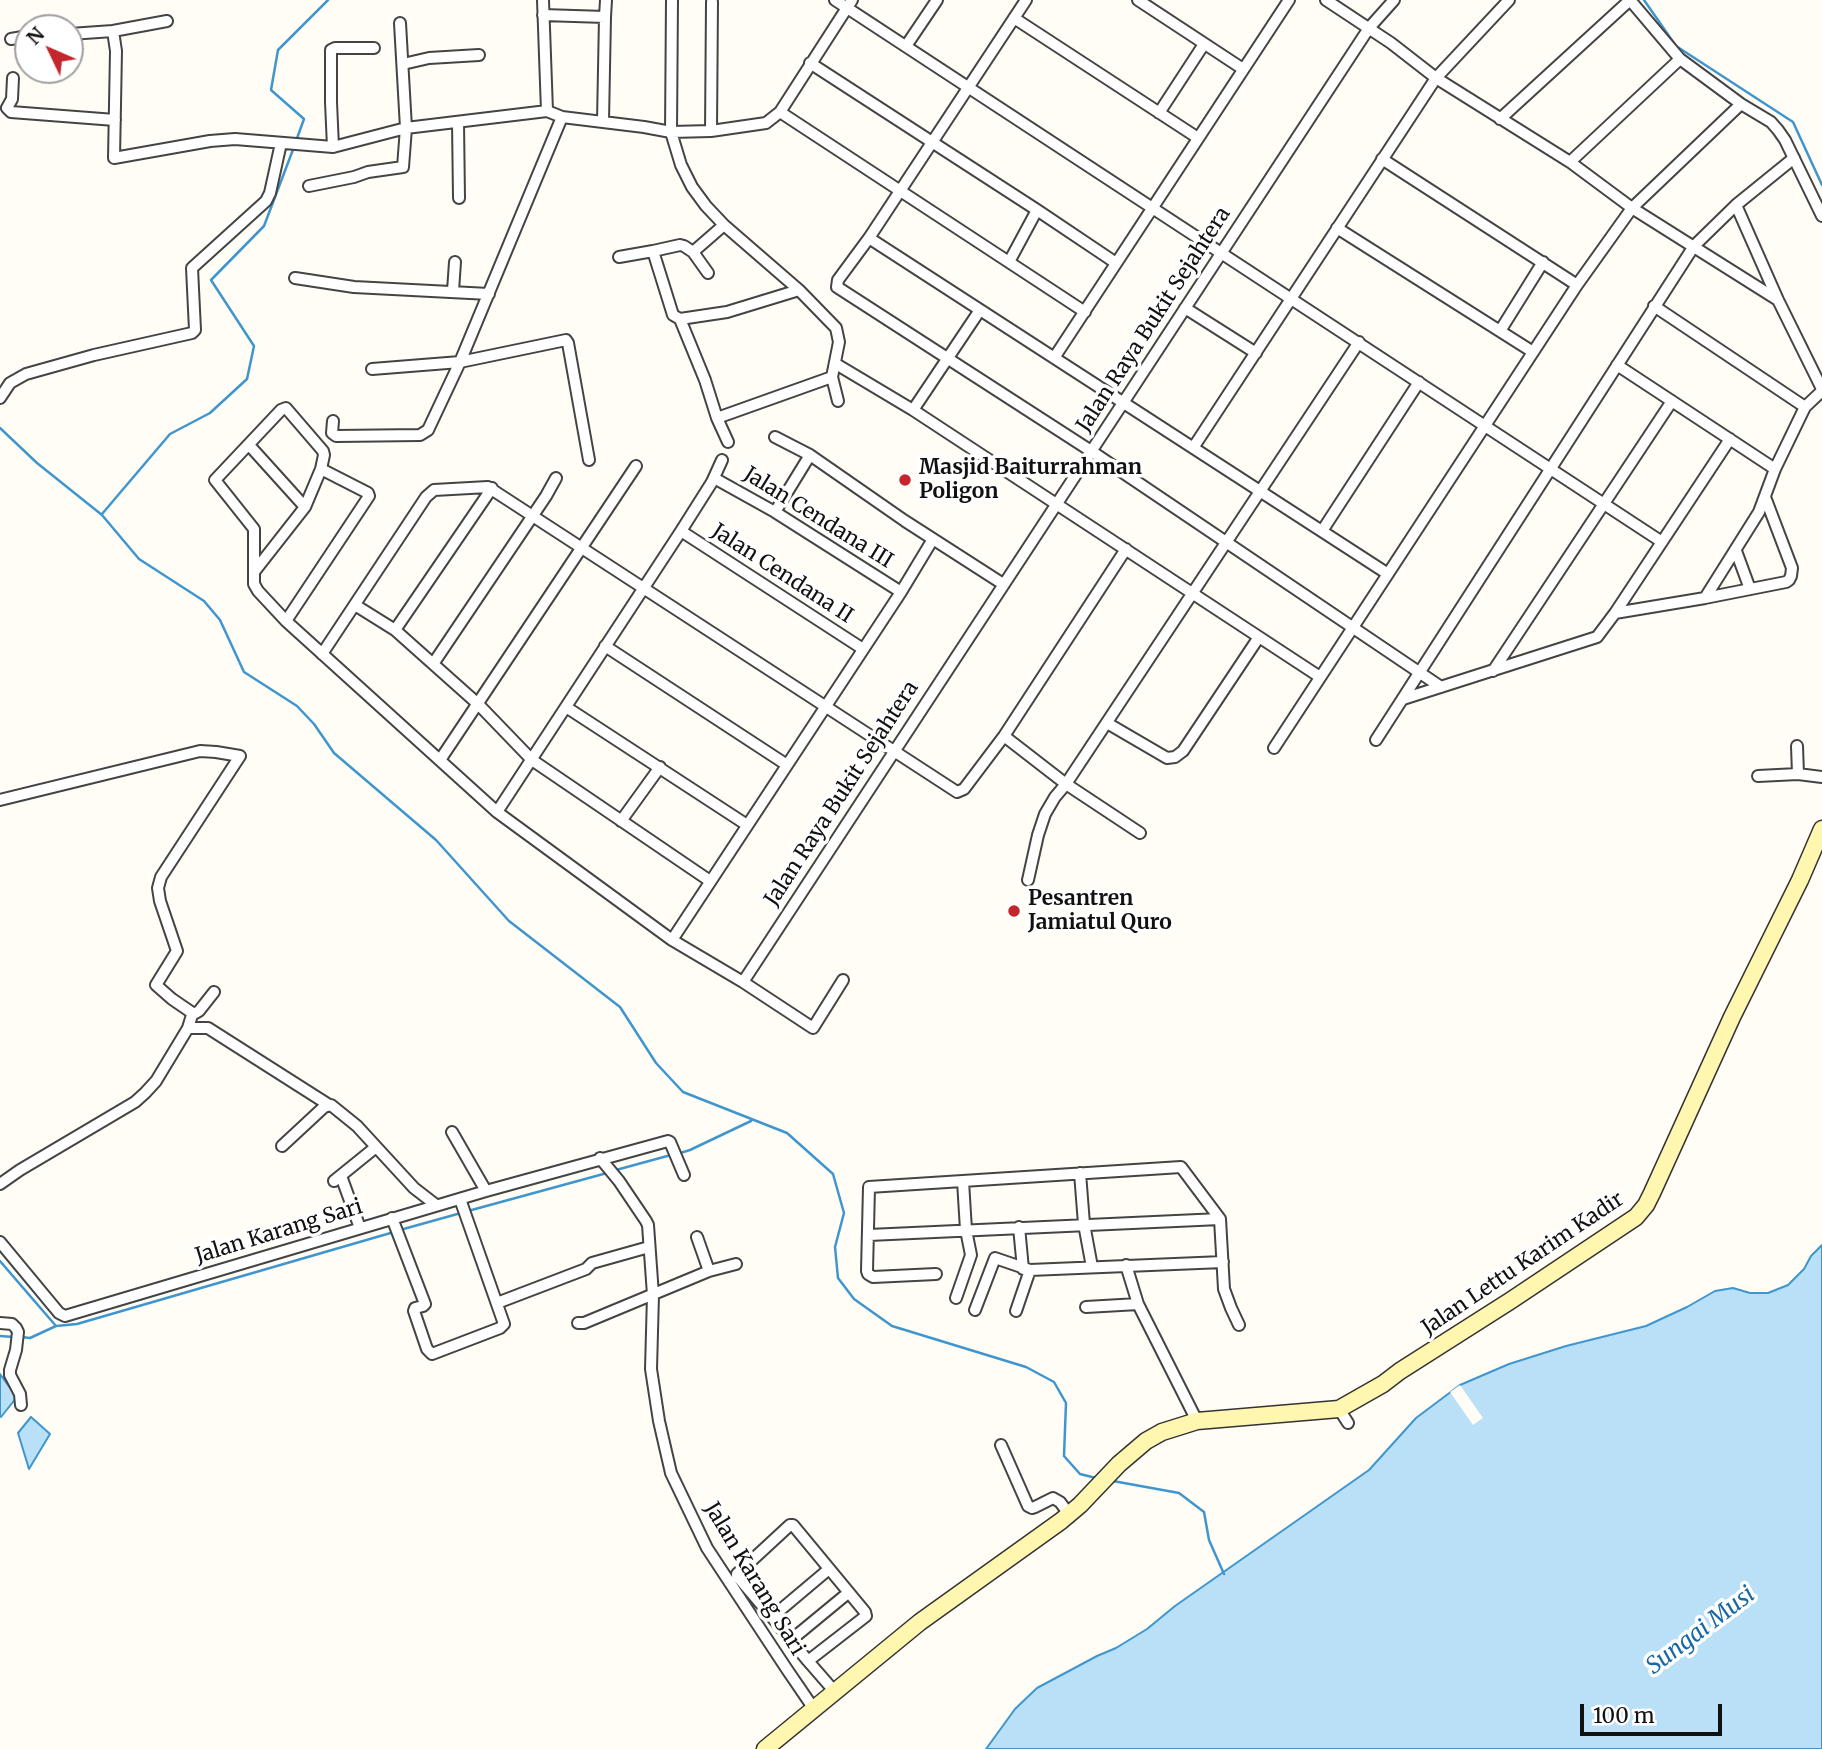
<!DOCTYPE html>
<style>
body{margin:0}
#map{position:relative;width:1822px;height:1749px;overflow:hidden;background:#fffdf5;font-family:Merriweather,serif}
canvas{display:block}
.north{position:absolute;left:14px;top:14px;width:70px;height:70px;box-sizing:border-box;background:#fff;border:2px solid #a0a0a0;border-radius:50%;rotate:314deg;font-size:19px;font-weight:700;line-height:28px;text-align:center;color:#111}
.north::after{content:'';display:block;margin:auto;width:24px;height:32px;background:#c4262e;clip-path:polygon(50% 0,100% 100%,50% 72%,0 100%)}
.scale{position:absolute;left:1580px;top:1704px;width:142px;height:32px;box-sizing:border-box;border:4px solid #111;border-top:0;padding-left:9px;font-size:21px;line-height:24px;white-space:nowrap;color:#111;-webkit-text-stroke:5px #fff;paint-order:stroke}
</style>
<div id="map">
<canvas width="1822" height="1749"></canvas>
<div class="north">N</div>
<div class="scale">100 m</div>
</div>
<script>
const ctx = document.querySelector('canvas').getContext('2d');
ctx.lineJoin = 'round';
function fill(path, color) {
  ctx.fillStyle = color;
  ctx.fill(path, 'evenodd');
}
function toPath(rows) {
  const path = new Path2D();
  for (const r of rows) {
    path.moveTo(r[0], r[1]);
    for (let i = 2; i < r.length; i += 2) path.lineTo(r[i], r[i + 1]);
  }
  return path;
}
function strokePath(path, color, width, dash) {
  ctx.strokeStyle = color;
  ctx.lineWidth = width;
  ctx.lineCap = dash ? 'butt' : 'round';
  ctx.setLineDash(dash || []);
  ctx.stroke(path);
}
function label(font, color, halo, rows, align = 'center') {
  ctx.font = font + ' Merriweather,serif';
  ctx.lineWidth = 7;
  ctx.setLineDash([]);
  ctx.textBaseline = 'middle';
  ctx.strokeStyle = halo;
  ctx.fillStyle = color;
  for (const [text, x, y, turn = 0] of rows) {
    ctx.save();
    ctx.translate(x, y);
    ctx.rotate((+turn || 0) * Math.PI / 180);
    ctx.textAlign = isNaN(turn) ? turn : align;
    if (halo) ctx.strokeText(text, 0, 0);
    ctx.fillText(text, 0, 0);
    ctx.restore();
  }
}
const water = toPath([
 [1822,1245,1822,1749,986,1749,1015,1709,1037,1688,1097,1656,1116,1648,1147,1629,1175,1606,1369,1470,1416,1418,1460,1385,1509,1364,1566,1346,1646,1326,1687,1307,1715,1291,1733,1288,1750,1293,1768,1293,1788,1285,1804,1269,1811,1256,1822,1245],
 [0,1374,17,1397,1,1417,0,1416,0,1374],
 [31,1417,50,1434,29,1469,18,1433,31,1417]
]);
const pier = toPath([
 [1460,1385,1483,1418,1473,1425,1450,1392]
]);
const stream = toPath([
 [1644,0,1676,46,1793,122,1822,185],
 [296,141,304,119,271,90,278,50,328,0],
 [0,428,37,463,102,515,139,559,204,601,220,620,244,672,297,706,314,724,334,753,436,840,509,921,620,1007,656,1063,683,1092,787,1133,833,1174,844,1213,835,1247,838,1278,854,1299,892,1326,1026,1367,1054,1382,1066,1403,1064,1456,1080,1474,1096,1478],
 [102,514,170,434,210,413,247,379,254,346,211,280,264,226,294,147],
 [677,1154,690,1150,751,1121],
 [616,1170,671,1155],
 [468,1211,607,1173],
 [400,1230,461,1213],
 [0,1261,56,1326],
 [0,1336,14,1337],
 [21,1337,30,1338,56,1326,77,1324,394,1232],
 [1113,1481,1179,1493,1204,1512,1209,1540,1224,1574]
]);
const street = toPath([
 [543,0,547,111],
 [672,0,671,132,681,165,692,187,706,206,724,225,799,290,836,328,839,342,832,377,838,401],
 [835,0,1662,542],
 [1026,0,869,238,838,280,837,287,1091,451,1441,687],
 [1138,0,1243,69],
 [1326,0,1391,43,1436,78,1570,162,1632,208,1778,300],
 [1630,0,1680,59,1741,104,1771,122,1778,130,1785,140,1822,216],
 [543,15,605,17,603,121],
 [605,17,606,0],
 [1014,18,1198,138],
 [167,21,113,31,116,51,114,158,210,141,235,139,333,147,406,128,547,111,562,117,644,127,671,132,711,131,766,123,780,112,852,0],
 [70,34,113,31],
 [11,39,28,36],
 [906,46,937,0],
 [810,63,1037,210,1116,263],
 [403,64,429,58,479,55],
 [13,78,12,99,7,108,11,112,115,120],
 [780,112,1085,312],
 [1159,113,1204,44],
 [1500,119,1630,0],
 [458,122,459,198],
 [711,131,712,2],
 [333,147,331,102,331,50,335,48,374,48],
 [1382,159,1577,285],
 [1570,162,1680,59],
 [309,186,354,177,368,172,403,167,406,128,400,23],
 [1736,205,1778,300,1822,389],
 [1337,228,1533,352],
 [869,238,1388,574],
 [653,251,680,245,684,246,693,252,708,273],
 [693,252,724,225],
 [619,257,653,251,673,315,680,319,705,380,717,418,728,442],
 [1009,262,1037,210],
 [295,278,354,287,489,294],
 [453,291,455,262],
 [1654,306,1805,407],
 [1185,308,1256,353],
 [680,319,727,312,799,290],
 [1500,331,1543,262],
 [1054,358,1289,0],
 [836,364,913,410,1320,677],
 [1617,365,1775,469],
 [372,369,460,362,566,340,568,343,589,460],
 [0,398,10,383,26,374,94,355,192,333,195,330,192,268,266,201,270,193,281,143],
 [913,410,980,310],
 [717,418,832,377],
 [333,421,332,433,336,436,420,435,428,430,460,362,562,117],
 [775,437,810,455,905,521,1003,584],
 [249,445,305,507],
 [1193,448,1436,78,1509,0],
 [714,478,775,512,901,592],
 [775,512,810,455],
 [681,531,863,649],
 [1322,531,1419,382],
 [1736,551,1750,589],
 [254,572,305,507,321,469,324,455,323,451,286,408,281,410,215,480,254,529,254,584,258,591,286,621,497,812,672,940,743,982,813,1028,843,980],
 [1705,598,1759,512,1775,469,1805,407,1822,391],
 [355,605,395,630,478,704,532,760,710,881],
 [1615,613,1705,598,1786,582,1789,580,1791,576,1792,568,1765,497],
 [286,621,369,496,368,493,321,469],
 [395,630,492,488],
 [605,646,787,765],
 [322,654,426,497,434,490,488,487,957,792,964,789,1004,736,1126,549],
 [433,664,546,496,556,478],
 [1493,671,1672,401],
 [1403,699,1597,637,1615,613,1730,439],
 [566,707,747,825],
 [1107,723,1167,758,1175,757,1183,751,1259,637],
 [1004,736,1066,784,1140,833],
 [1376,740,1694,246,1736,205,1794,158],
 [1797,746,1798,774],
 [1274,748,1577,285,1632,208,1741,104],
 [440,760,636,466],
 [1758,776,1798,774,1822,777],
 [0,800,200,751,216,752,240,756,161,877,158,888,160,901,177,951,156,985,172,999,191,1012,192,1015,188,1028,156,1081,145,1093,135,1102,20,1170,0,1184],
 [497,812,681,531,712,482,722,460],
 [621,821,660,767],
 [1028,880,1038,835,1045,814,1055,797,1066,784,1359,342],
 [672,940,901,592,933,539],
 [743,982,1369,28,1394,0],
 [192,1015,199,1011,214,992],
 [188,1028,208,1028,329,1105],
 [452,1132,486,1191],
 [282,1146,324,1107,331,1105,357,1126,414,1188,436,1205],
 [600,1158,619,1181,646,1221,648,1225,653,1295,651,1369,659,1421,671,1473,707,1548,786,1668,814,1709],
 [1080,1173,1084,1224,1092,1267],
 [341,1176,360,1228],
 [334,1181,376,1147],
 [392,1218,425,1304,423,1306,415,1308,414,1311,427,1349,432,1354,500,1328,504,1324,460,1199],
 [1019,1227,1023,1269],
 [869,1235,1220,1219],
 [697,1237,709,1271],
 [0,1242,54,1307,59,1313,65,1316,486,1191,668,1141,670,1142,684,1175],
 [1126,1265,1138,1304,1197,1421],
 [936,1274,873,1277,868,1274,867,1271,869,1187,1181,1167,1220,1219,1224,1289,1231,1308,1239,1325],
 [956,1298,971,1255,966,1230,963,1181],
 [497,1303,586,1269,592,1263,649,1247],
 [1086,1307,1138,1304],
 [975,1310,995,1258,1030,1270,1223,1262],
 [1016,1311,1030,1270],
 [0,1323,12,1324,16,1328,18,1332,16,1350,10,1370,10,1375,20,1394,21,1405],
 [578,1323,584,1323,709,1271,736,1264],
 [1339,1409,1348,1423],
 [1001,1445,1028,1506,1032,1508,1035,1507,1053,1498,1060,1502,1069,1514],
 [772,1617,829,1569],
 [791,1640,848,1593],
 [808,1661,866,1616,865,1612,793,1525,790,1525,737,1574,737,1576,772,1617,808,1661,835,1692]
]);
const secondary = toPath([
 [765,1749,920,1622,1061,1521,1080,1505,1119,1464,1146,1441,1162,1432,1197,1421,1339,1409,1383,1384,1400,1371,1510,1301,1636,1217,1646,1205,1652,1193,1732,1017,1800,880,1822,829]
]);
const markers = [
 [905,480,7,"#c4262e"],
 [1014,911,7,"#c4262e"]
];
const streetNames = [
 ["Jalan Raya Bukit Sejahtera",1154,320,-57],
 ["Jalan Cendana III",818,518,32],
 ["Jalan Cendana II",782,574,33],
 ["Jalan Raya Bukit Sejahtera",842,794,-57],
 ["Jalan Karang Sari",279,1232,-17],
 ["Jalan Lettu Karim Kadir",1523,1264,-34],
 ["Jalan Karang Sari",754,1579,59]
];
const poiNames = [
 ["Masjid Baiturrahman",919,468],
 ["Poligon",919,492],
 ["Pesantren",1028,899],
 ["Jamiatul Quro",1028,923]
];
const waterNames = [
 ["Sungai Musi",1701,1631,-37]
];
fill(water, '#b9e0f7');
strokePath(water, '#3f96cf', 2);
fill(pier, '#fffdf5');
strokePath(stream, '#3f96cf', 2.5);
strokePath(street, '#444', 14);
strokePath(secondary, '#333', 19);
strokePath(street, '#fff', 10);
strokePath(secondary, '#fff6b0', 16);
for (const [x, y, r, color] of markers) {
  const dot = new Path2D();
  dot.arc(x, y, r, 0, 2 * Math.PI);
  ctx.fillStyle = color;
  ctx.fill(dot);
  strokePath(dot, '#fff', 2.5);
}
label('21px', '#111', '#fff', streetNames);
label('bold 21px', '#111', '#fff', poiNames, 'left');
label('italic 23px', '#1768a6', '#fff', waterNames);
</script>
